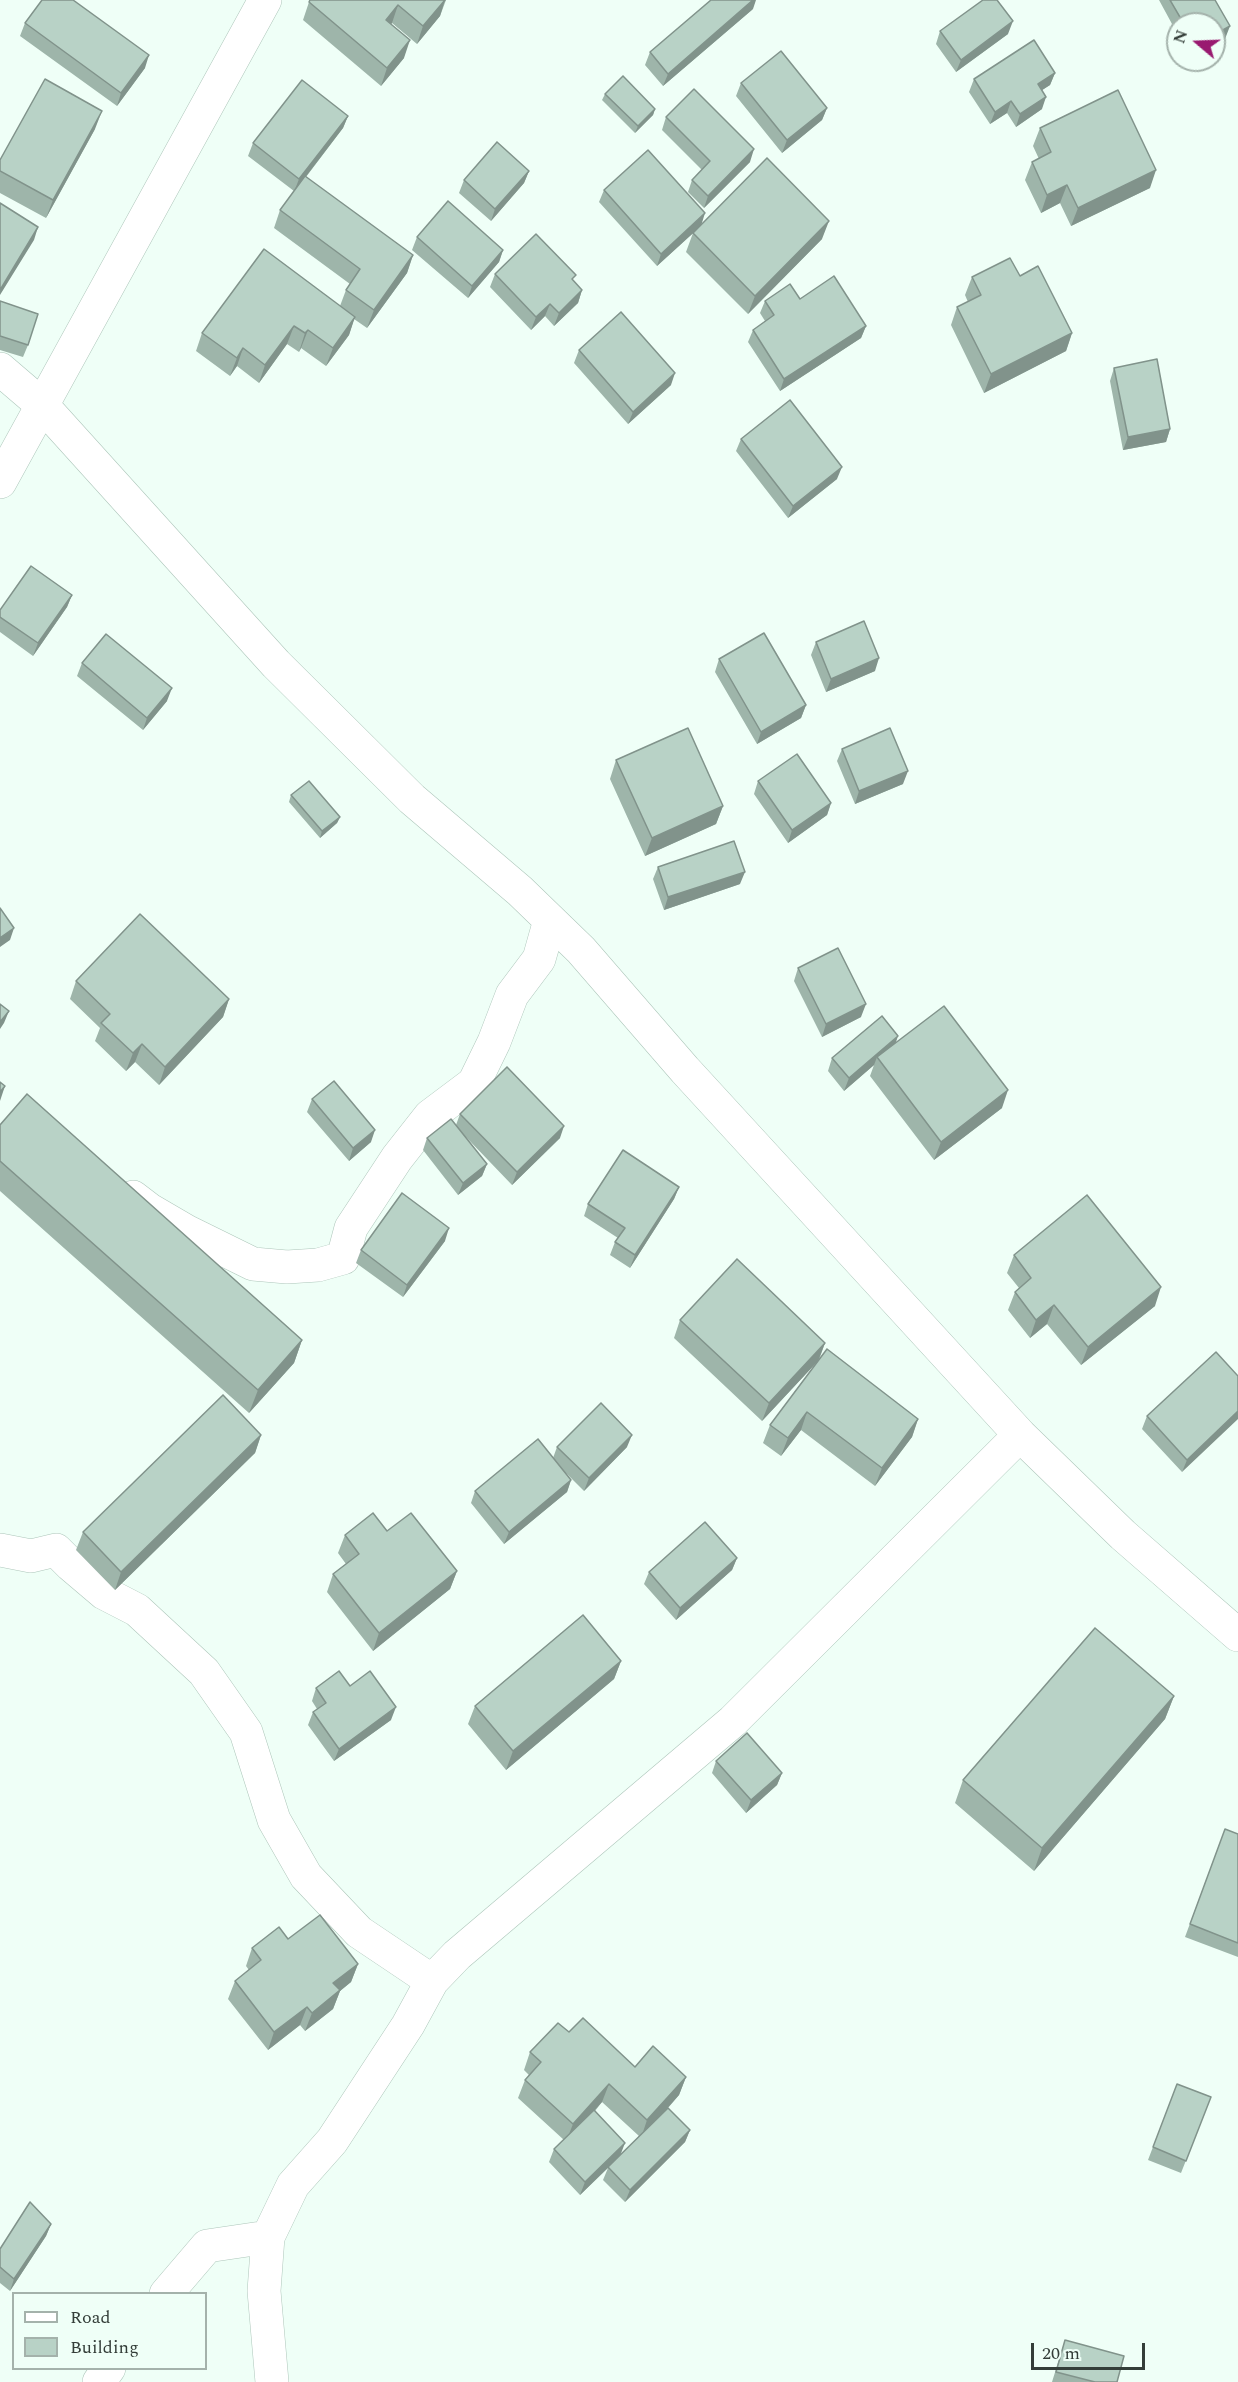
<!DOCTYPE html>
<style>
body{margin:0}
#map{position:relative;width:1238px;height:2382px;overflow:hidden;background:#effff7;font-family:Spectral,serif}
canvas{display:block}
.legend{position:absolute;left:12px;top:2292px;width:195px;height:78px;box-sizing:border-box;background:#effff7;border:2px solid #a4b2ab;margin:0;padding:8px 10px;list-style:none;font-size:18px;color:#343e39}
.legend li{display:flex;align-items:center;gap:12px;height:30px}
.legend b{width:30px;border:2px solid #a4b2ab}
.north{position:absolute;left:1166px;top:12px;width:60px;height:60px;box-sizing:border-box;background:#effff7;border:2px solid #a4b2ab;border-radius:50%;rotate:289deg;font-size:16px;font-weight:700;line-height:24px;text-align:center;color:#343e39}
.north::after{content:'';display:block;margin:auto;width:21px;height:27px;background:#991a70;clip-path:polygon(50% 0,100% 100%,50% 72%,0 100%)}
.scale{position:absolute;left:1031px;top:2343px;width:114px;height:27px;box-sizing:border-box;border:3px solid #343e39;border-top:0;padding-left:8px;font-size:18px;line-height:21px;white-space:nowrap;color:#343e39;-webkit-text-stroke:4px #effff7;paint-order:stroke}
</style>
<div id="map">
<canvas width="1238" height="2382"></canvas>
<ul class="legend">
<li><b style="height:8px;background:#fff"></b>Road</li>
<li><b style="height:16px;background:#b8d2c6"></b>Building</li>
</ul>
<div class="north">N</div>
<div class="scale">20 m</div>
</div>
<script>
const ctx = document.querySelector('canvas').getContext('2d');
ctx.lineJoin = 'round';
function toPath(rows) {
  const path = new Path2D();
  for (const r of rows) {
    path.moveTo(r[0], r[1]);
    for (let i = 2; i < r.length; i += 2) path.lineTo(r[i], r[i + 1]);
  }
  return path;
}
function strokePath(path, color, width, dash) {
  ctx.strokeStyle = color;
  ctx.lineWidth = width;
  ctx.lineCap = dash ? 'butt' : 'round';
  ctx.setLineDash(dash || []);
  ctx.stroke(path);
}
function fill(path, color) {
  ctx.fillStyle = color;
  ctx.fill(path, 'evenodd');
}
const minor = toPath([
 [0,369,42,405,276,664,412,799,520,891,581,950,685,1070,1020,1435,1123,1535,1238,1635],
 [0,482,265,0],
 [133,1197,150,1210,186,1231,253,1264,287,1267,318,1265,343,1258,351,1228,397,1158,430,1116,474,1083,494,1042,512,995,539,959,550,920],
 [0,1550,31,1556,56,1550,71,1565,104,1593,137,1610,204,1672,246,1732,274,1820,306,1876,359,1932,432,1981],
 [166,2294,207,2246,268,2237],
 [99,2382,109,2368],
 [272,2382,264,2291,268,2237,293,2185,332,2141,408,2025,432,1981,457,1955,733,1721,1020,1435]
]);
const wall = toPath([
 [446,0,440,16,417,44,392,23,391,24,404,58,381,86,303,20,309,2],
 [1159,0,1215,0,1225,39,1214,24,1178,24,1178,35],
 [753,9,663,86,645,65,650,52],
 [25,23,145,68,117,106,20,36],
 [940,31,1008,34,956,72,936,44],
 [1055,73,1050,85,1042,90,1042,109,1016,127,1007,113,990,124,969,92,974,79],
 [741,83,827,108,822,120,782,153,736,96],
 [605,94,655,109,653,115,635,133,602,100],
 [348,116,343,128,306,177,413,255,407,273,367,328,354,319,349,335,326,366,301,348,299,352,287,344,259,383,237,366,230,376,196,351,202,333,340,306,346,290,350,284,274,228,280,210,294,191,248,156,253,143],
 [666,117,750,162,704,208,688,192,692,180,702,170,662,130],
 [1040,128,1150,188,1071,226,1060,203,1041,213,1025,180,1032,162,1039,159,1033,146],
 [95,129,46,218,0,193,0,160],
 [529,171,524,183,491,221,459,193,464,180],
 [604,190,701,225,822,239,748,314,686,252,693,233,657,266,599,202],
 [417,237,503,250,499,262,468,298,412,250],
 [495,274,582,290,578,303,554,326,545,316,531,330,490,287],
 [1020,276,1072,333,1066,351,984,393,951,325,957,307,968,302,965,295,972,277],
 [800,299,866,326,861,338,780,391,748,342,753,330,765,321,760,313,765,301],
 [0,301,28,345,23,357,0,350],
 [579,350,671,385,628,424,574,363],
 [1114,368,1170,429,1166,442,1123,450,1110,381],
 [741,439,837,479,788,518,736,451],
 [72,595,67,607,33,656,0,632,0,610],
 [816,642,875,671,826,692,811,655],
 [719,659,806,705,801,718,757,744,715,672],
 [82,663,167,701,143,730,77,676],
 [842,749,903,784,855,804,837,761],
 [616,760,723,806,716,824,645,856,610,779],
 [758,781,831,803,827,815,788,843,754,794],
 [291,795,340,817,337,823,320,838,289,802],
 [658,867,740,884,664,910,653,879],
 [798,968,861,1017,822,1037,794,981],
 [76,981,229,999,223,1017,159,1085,135,1062,126,1071,95,1041,100,1028,70,999],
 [896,1043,1002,1108,934,1160,870,1076,874,1065,844,1091,828,1071,832,1058],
 [312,1099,371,1142,349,1161,307,1112],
 [460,1114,560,1138,512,1185,465,1136,487,1164,482,1176,458,1195,423,1150,427,1138,456,1125],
 [0,1125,302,1340,294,1363,249,1413,0,1191],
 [679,1187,674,1199,630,1268,610,1255,615,1242,618,1238,584,1216,588,1204],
 [445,1241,403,1297,356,1263,361,1250],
 [1014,1255,1155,1306,1081,1365,1047,1324,1030,1338,1008,1310,1015,1292,1019,1288,1007,1273],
 [680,1320,825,1343,819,1360,918,1419,912,1437,875,1486,801,1430,781,1456,763,1443,770,1425,817,1362,762,1421,674,1338],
 [1238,1376,1182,1472,1142,1429,1147,1416],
 [261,1435,255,1453,115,1590,76,1550,83,1532],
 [557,1447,627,1447,584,1491,565,1472,571,1480,567,1492,504,1544,471,1503,475,1491,553,1458],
 [387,1531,457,1571,450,1589,373,1651,327,1592,333,1574,346,1564,338,1553,345,1535],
 [737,1558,732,1570,676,1620,644,1584,649,1572],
 [621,1661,614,1679,506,1770,468,1724,475,1706],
 [350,1686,391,1720,334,1761,308,1725,313,1712,317,1709,312,1701,316,1688],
 [1174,1696,1165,1719,1034,1871,955,1803,963,1780],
 [716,1761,782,1773,777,1785,746,1813,712,1773],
 [1225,1829,1238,1834,1238,1957,1185,1937],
 [288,1939,358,1964,351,1982,340,1991,333,2009,305,2031,300,2025,268,2050,228,1999,235,1981,249,1970,246,1966,252,1948],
 [569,2032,635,2067,686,2077,679,2095,668,2108,690,2130,685,2142,625,2202,603,2180,608,2168,580,2195,549,2162,554,2149,564,2140,518,2098,525,2080,529,2075,524,2070,530,2052],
 [602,2102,639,2136,621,2155,595,2111],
 [1177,2084,1211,2097,1181,2173,1148,2160],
 [51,2224,46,2236,10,2291,0,2283,0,2249],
 [1065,2340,1117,2382,1052,2382]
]);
const shadedWall = toPath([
 [445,0,440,16,417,44,423,26],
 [753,0,756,0,753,9,663,86,668,74],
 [398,5,392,23,379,38,386,20],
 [1013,21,1008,34,956,72,961,60],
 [1230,26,1225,39,1214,45,1214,35],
 [410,40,404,58,381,86,387,68],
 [149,55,145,68,117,106,121,93],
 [1055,73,1050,85,1033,96,1038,84],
 [1046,97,1042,109,1016,127,1020,114],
 [1011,101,1007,113,990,124,995,112],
 [827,108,822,120,782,153,787,140],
 [655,109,653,115,635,133,638,126],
 [102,111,95,129,46,218,53,200],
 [348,116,343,128,294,192,299,179],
 [754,149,750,162,704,208,708,196],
 [1156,170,1150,188,1071,226,1078,208],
 [529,171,524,183,491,221,495,209],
 [1067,185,1060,203,1041,213,1047,195],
 [705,213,701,226,657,266,661,254],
 [829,221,822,239,748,314,755,296],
 [38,227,34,240,0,295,0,290],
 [503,250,499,262,468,298,472,286],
 [413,255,407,273,367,328,374,310],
 [582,290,578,303,554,326,559,313],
 [550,304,545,316,531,330,536,317],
 [355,317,349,335,326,366,333,348],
 [294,326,287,344,259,383,265,365],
 [866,326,861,338,780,391,784,379],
 [308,330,301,348,299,352,305,333],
 [1072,333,1066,351,984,393,991,374],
 [243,348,237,366,230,376,237,358],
 [675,373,671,385,628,424,633,412],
 [1170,429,1166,442,1123,450,1128,437],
 [842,467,837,479,788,518,793,506],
 [72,595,67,607,33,656,38,643],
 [879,658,875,671,826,692,831,679],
 [172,688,167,701,143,730,147,718],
 [806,705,801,718,757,744,761,732],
 [908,771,903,784,855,804,859,791],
 [831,803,827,815,788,843,792,830],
 [723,806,716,824,645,856,652,838],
 [340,817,337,823,320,838,322,831],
 [745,872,740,884,664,910,668,897],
 [14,928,10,940,0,947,0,938],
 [229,999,223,1017,159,1085,165,1067],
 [866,1004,861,1017,822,1037,826,1024],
 [9,1011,4,1023,0,1029,0,1022],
 [898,1036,894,1048,877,1057,874,1065,844,1091,849,1078],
 [142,1044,135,1062,126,1071,133,1053],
 [5,1086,0,1101,0,1092],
 [1008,1090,1002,1108,934,1160,941,1142],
 [564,1126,560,1138,512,1185,517,1172],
 [375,1130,371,1142,349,1161,353,1148],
 [487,1164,482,1176,458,1195,463,1183],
 [679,1187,674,1199,630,1268,635,1255],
 [449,1228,445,1241,403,1297,407,1285],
 [1161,1287,1155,1306,1081,1365,1088,1347],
 [1054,1305,1047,1324,1030,1338,1036,1320],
 [302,1340,294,1363,249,1413,258,1390],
 [825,1343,818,1361,762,1421,769,1403],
 [1238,1411,1238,1419,1182,1472,1187,1460],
 [807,1412,801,1430,781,1456,788,1438],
 [918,1419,912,1437,875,1486,882,1468],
 [261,1435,255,1453,115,1590,121,1572],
 [632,1435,627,1447,584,1491,589,1478],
 [571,1480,567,1492,504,1544,509,1532],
 [737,1558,732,1570,676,1620,680,1608],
 [457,1571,450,1589,373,1651,379,1633],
 [621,1661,614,1679,506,1770,513,1751],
 [1174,1696,1165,1719,1034,1871,1042,1848],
 [396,1707,391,1720,334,1761,339,1749],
 [782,1773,777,1785,746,1813,751,1800],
 [358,1964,351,1982,340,1991,333,2009,305,2031,312,2013,333,1983],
 [307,2007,300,2025,268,2050,274,2032],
 [686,2077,679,2095,641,2138,647,2120],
 [609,2084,602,2102,566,2142,573,2124],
 [690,2130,685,2142,625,2202,630,2190],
 [625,2143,620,2156,580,2195,585,2182],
 [51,2224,46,2236,10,2291,14,2279]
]);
const building = toPath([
 [42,0,73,0,149,55,121,93,25,23,42,0],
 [310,0,445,0,423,26,398,5,386,20,410,40,387,68,309,2,310,0],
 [711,0,753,0,668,74,650,52,711,0],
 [983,0,997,0,1013,21,961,60,940,31,983,0],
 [1170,0,1215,0,1230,26,1214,35,1214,24,1184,24,1170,0],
 [1034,40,1055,73,1038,84,1046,97,1020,114,1011,101,995,112,974,79,1034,40],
 [781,51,827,108,787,140,741,83,781,51],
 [623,76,655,109,638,126,605,94,623,76],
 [45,79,102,111,53,200,0,171,0,160,45,79],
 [302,80,348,116,299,179,253,143,302,80],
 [694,89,754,149,708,196,692,180,710,161,666,117,694,89],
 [1118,90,1156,170,1078,208,1067,185,1047,195,1032,162,1051,152,1040,128,1118,90],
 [497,142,529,171,495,209,464,180,497,142],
 [648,150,705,213,661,254,604,190,648,150],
 [767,158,829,221,755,296,693,233,767,158],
 [305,176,413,255,374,310,346,290,360,269,280,210,305,176],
 [448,201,503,250,472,286,417,237,448,201],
 [0,203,38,227,0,290,0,203],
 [536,234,576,275,572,279,582,290,559,313,550,304,536,317,495,274,536,234],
 [264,249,355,317,333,348,308,330,305,333,294,326,265,365,243,348,237,358,202,333,264,249],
 [1010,258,1020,276,1038,266,1072,333,991,374,957,307,981,295,972,277,1010,258],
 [834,276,866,326,784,379,753,330,774,315,765,301,790,284,800,299,834,276],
 [0,301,38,314,28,345,0,336,0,301],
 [621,312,675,373,633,412,579,350,621,312],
 [1157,359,1170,429,1128,437,1114,368,1157,359],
 [790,400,842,467,793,506,741,439,790,400],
 [31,566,72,595,38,643,0,617,0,610,31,566],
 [864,621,879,658,831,679,816,642,864,621],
 [764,633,806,705,761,732,719,659,764,633],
 [106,634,172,688,147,718,82,663,106,634],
 [688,728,723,806,652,838,616,760,688,728],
 [890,728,908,771,859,791,842,749,890,728],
 [797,754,831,803,792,830,758,781,797,754],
 [309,781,340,817,322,831,291,795,309,781],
 [734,841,745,872,668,897,658,867,734,841],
 [0,908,14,928,0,938,0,908],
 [140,914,229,999,165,1067,142,1044,133,1053,101,1023,110,1014,76,981,140,914],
 [838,948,866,1004,826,1024,798,968,838,948],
 [0,1004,9,1011,0,1022,0,1004],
 [944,1006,1008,1090,941,1142,877,1057,944,1006],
 [882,1016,898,1036,849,1078,832,1058,882,1016],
 [507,1067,564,1126,517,1172,460,1114,507,1067],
 [334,1081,375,1130,353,1148,312,1099,334,1081],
 [0,1082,5,1086,0,1092,0,1082],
 [27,1094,302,1340,258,1390,0,1161,0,1125,27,1094],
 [451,1119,487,1164,463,1183,427,1138,451,1119],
 [623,1150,679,1187,635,1255,615,1242,625,1228,588,1204,623,1150],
 [402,1193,449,1228,407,1285,361,1250,402,1193],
 [1087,1195,1161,1287,1088,1347,1054,1305,1036,1320,1015,1292,1031,1278,1014,1255,1087,1195],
 [737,1259,825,1343,769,1403,680,1320,737,1259],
 [827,1349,918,1419,882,1468,807,1412,788,1438,770,1425,827,1349],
 [1216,1352,1238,1376,1238,1411,1187,1460,1147,1416,1216,1352],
 [223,1395,261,1435,121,1572,83,1532,223,1395],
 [601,1403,632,1435,589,1478,557,1447,601,1403],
 [538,1439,571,1480,509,1532,475,1491,538,1439],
 [373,1513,387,1531,411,1513,457,1571,379,1633,333,1574,359,1554,345,1535,373,1513],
 [705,1522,737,1558,680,1608,649,1572,705,1522],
 [583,1615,621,1661,513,1751,475,1706,583,1615],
 [1095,1628,1174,1696,1042,1848,963,1780,1095,1628],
 [339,1671,350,1686,370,1671,396,1707,339,1749,313,1712,326,1703,316,1688,339,1671],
 [747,1733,782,1773,751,1800,716,1761,747,1733],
 [1225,1829,1238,1834,1238,1943,1190,1924,1225,1829],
 [320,1915,358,1964,333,1983,340,1990,312,2013,307,2007,274,2032,235,1981,261,1960,252,1948,279,1927,288,1939,320,1915],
 [583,2018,635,2067,653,2046,686,2077,647,2120,609,2084,573,2124,525,2080,541,2062,530,2052,558,2023,569,2032,583,2018],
 [1177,2084,1211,2097,1186,2161,1153,2147,1177,2084],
 [668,2108,690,2130,630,2190,608,2167,668,2108],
 [594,2110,625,2143,585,2182,554,2149,594,2110],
 [30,2202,51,2224,14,2279,0,2267,0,2249,30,2202],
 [1065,2340,1124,2356,1117,2382,1095,2382,1056,2372,1065,2340]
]);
strokePath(minor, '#adc6ba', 34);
strokePath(minor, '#fff', 33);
fill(wall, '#9eb5aa');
fill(shadedWall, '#81938b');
fill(building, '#b8d2c6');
strokePath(building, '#81938b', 1.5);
</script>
